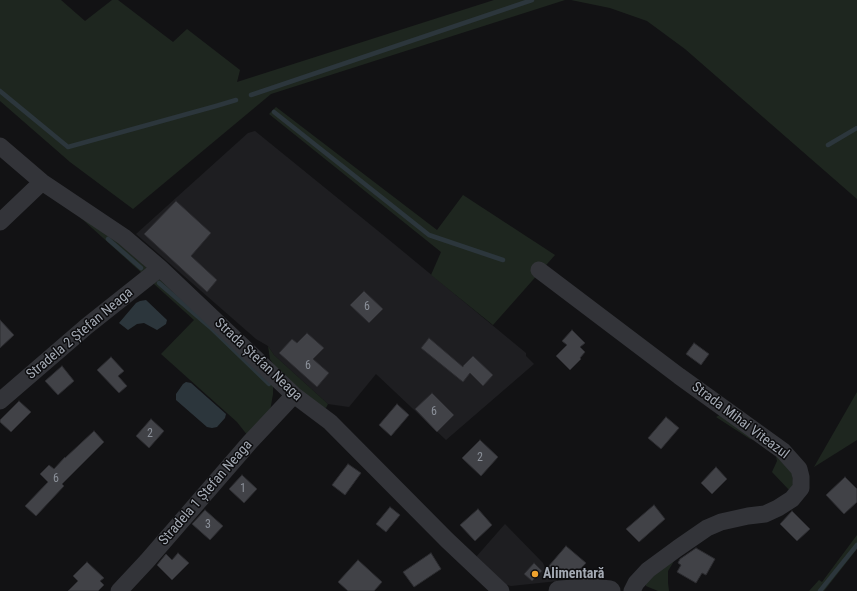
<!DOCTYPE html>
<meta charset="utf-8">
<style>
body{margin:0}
canvas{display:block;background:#121214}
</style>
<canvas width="857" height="591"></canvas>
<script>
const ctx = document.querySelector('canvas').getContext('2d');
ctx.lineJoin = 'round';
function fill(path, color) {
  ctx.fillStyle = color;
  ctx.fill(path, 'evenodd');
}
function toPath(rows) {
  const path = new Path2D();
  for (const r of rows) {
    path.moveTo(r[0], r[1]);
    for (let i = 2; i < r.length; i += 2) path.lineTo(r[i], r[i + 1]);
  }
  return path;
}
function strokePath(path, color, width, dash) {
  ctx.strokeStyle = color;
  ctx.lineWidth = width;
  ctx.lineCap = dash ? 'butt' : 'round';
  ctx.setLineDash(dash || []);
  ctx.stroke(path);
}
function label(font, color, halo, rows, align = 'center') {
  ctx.font = font + ' "Roboto Condensed",sans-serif';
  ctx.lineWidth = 3;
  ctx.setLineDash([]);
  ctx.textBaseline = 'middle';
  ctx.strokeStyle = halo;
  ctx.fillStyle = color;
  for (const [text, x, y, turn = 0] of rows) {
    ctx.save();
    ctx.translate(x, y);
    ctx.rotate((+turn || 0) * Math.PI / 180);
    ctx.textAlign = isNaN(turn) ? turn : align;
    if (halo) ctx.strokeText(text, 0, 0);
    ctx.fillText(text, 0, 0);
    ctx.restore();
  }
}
const built = toPath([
 [255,131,388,239,526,353,526,356,534,364,446,440,376,374,349,407,328,404,274,355,268,346,256,339,136,234,248,133],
 [505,524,543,563,546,570,558,581,511,586,504,584,476,557]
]);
const green = toPath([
 [0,0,61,0,85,21,112,0,118,0,173,42,187,29,240,70,237,82,494,0,565,0,271,94,133,209,70,162,0,101],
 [571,0,857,0,857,199,685,49,647,21,610,8],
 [276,107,437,230,463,195,555,255,493,325,431,275,441,252,269,114],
 [61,200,118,238,148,269,143,274],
 [160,278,273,383,273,394,270,411,248,436,237,422,161,354,194,320,154,284,147,284],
 [268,346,274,355,328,404,326,408,319,407,276,368,270,359],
 [857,392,857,440,814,467],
 [722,414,779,454,792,471,793,484,790,491,772,472,777,461,776,456,755,440,750,439,716,417],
 [857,535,857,549,824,591,809,591,819,580,822,582],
 [680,551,668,571,668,583,669,591,658,591,646,586,645,580]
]);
const water = toPath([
 [146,300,167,320,166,324,157,330,144,323,137,324,128,330,119,323,136,303,140,301],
 [186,382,191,383,226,414,225,418,217,427,212,428,207,427,176,400,176,394,183,384]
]);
const stream = toPath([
 [0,91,68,147,216,106,236,100],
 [251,95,532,0],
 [274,112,429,235,503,260],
 [828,145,857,128],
 [108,239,141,268],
 [159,283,210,327,269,384],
 [820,591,857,545]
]);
const building = toPath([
 [176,201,211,233,191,256,217,280,207,292,144,234,176,201],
 [364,291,383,309,369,323,350,305,364,291],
 [0,320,14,335,0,348,0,320],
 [572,330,585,343,580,347,585,352,580,358,581,359,570,370,556,356,567,345,562,341,572,330],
 [307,333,324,348,313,359,329,373,317,387,279,353,292,339,297,343,307,333],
 [429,338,463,367,463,366,473,356,493,375,483,386,470,373,463,382,421,348,429,338],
 [694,343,709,354,701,365,686,354,694,343],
 [111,357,124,371,118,376,127,386,119,393,97,370,111,357],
 [62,366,74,381,58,395,45,381,62,366],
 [432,393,454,415,437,432,415,409,432,393],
 [19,401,31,412,11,432,0,422,0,420,19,401],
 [397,404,409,415,391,436,379,425,397,404],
 [666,417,679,428,661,449,648,438,666,417],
 [151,419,164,431,149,448,136,436,151,419],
 [94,431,104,442,62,484,64,486,36,516,25,506,48,482,40,474,49,465,54,469,65,457,65,458,94,431],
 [480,440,498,457,481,476,462,458,480,440],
 [348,464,361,473,345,495,332,485,348,464],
 [716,467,727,479,712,494,701,483,716,467],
 [242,475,257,489,244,503,229,489,242,475],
 [845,477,857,489,857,502,844,514,826,495,845,477],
 [654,505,665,519,639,542,626,529,654,505],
 [390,507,400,515,386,532,376,524,390,507],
 [478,509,492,525,475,541,460,525,478,509],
 [205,510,223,526,210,540,192,524,205,510],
 [792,511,810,529,797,541,780,524,792,511],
 [566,546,586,563,573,577,567,573,562,579,548,567,566,546],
 [696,548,715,559,706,575,702,573,696,583,677,572,681,565,678,563,680,559,696,548],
 [178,553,189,563,172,580,157,565,166,554,172,560,178,553],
 [431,553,441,569,414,587,403,572,431,553],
 [358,560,382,582,374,591,348,591,338,582,358,560],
 [87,562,104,578,100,581,104,585,98,591,68,591,78,581,73,576,87,562],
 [534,563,542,571,532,581,524,574,534,563]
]);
const minor = toPath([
 [0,146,42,182,124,237,160,268,294,395,330,422,447,540,501,591],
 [0,222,42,182],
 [539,270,679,376,783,451,799,469,801,477,801,488,792,499,778,508,765,514,748,516,721,522,707,528,678,548,648,570,636,583,632,591],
 [0,401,87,326,160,268],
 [119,591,147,561,250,442,294,395]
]);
const tertiary = toPath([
 [559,591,591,589,610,591]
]);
const markers = [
 [535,574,4,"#f0a32e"]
];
const numberNames = [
 ["6",367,307],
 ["6",308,366],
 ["6",434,412],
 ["2",150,434],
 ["2",480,458],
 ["6",56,479],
 ["1",243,489],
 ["3",208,525]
];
const streetNames = [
 ["Stradela 2 Ștefan Neaga",80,334,-40],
 ["Strada Ștefan Neaga",258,360,43],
 ["Strada Mihai Viteazul",740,421,37],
 ["Stradela 1 Ștefan Neaga",206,493,-49]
];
const poiNames = [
 ["Alimentară",543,574]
];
fill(built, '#1e1e21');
fill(green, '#1e261f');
fill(water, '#2c363c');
strokePath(stream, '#2c363c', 4.5);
fill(building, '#414247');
strokePath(building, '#2c2c30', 1);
strokePath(minor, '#333439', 17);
strokePath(tertiary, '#333439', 21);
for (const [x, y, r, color] of markers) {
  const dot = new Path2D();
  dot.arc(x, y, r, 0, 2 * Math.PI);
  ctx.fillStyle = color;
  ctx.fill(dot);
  strokePath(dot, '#0d0d0f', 1.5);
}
label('12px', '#8b9099', null, numberNames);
label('14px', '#a4aab4', '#0d0d0f', streetNames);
label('bold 14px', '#a4aab4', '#0d0d0f', poiNames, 'left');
</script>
